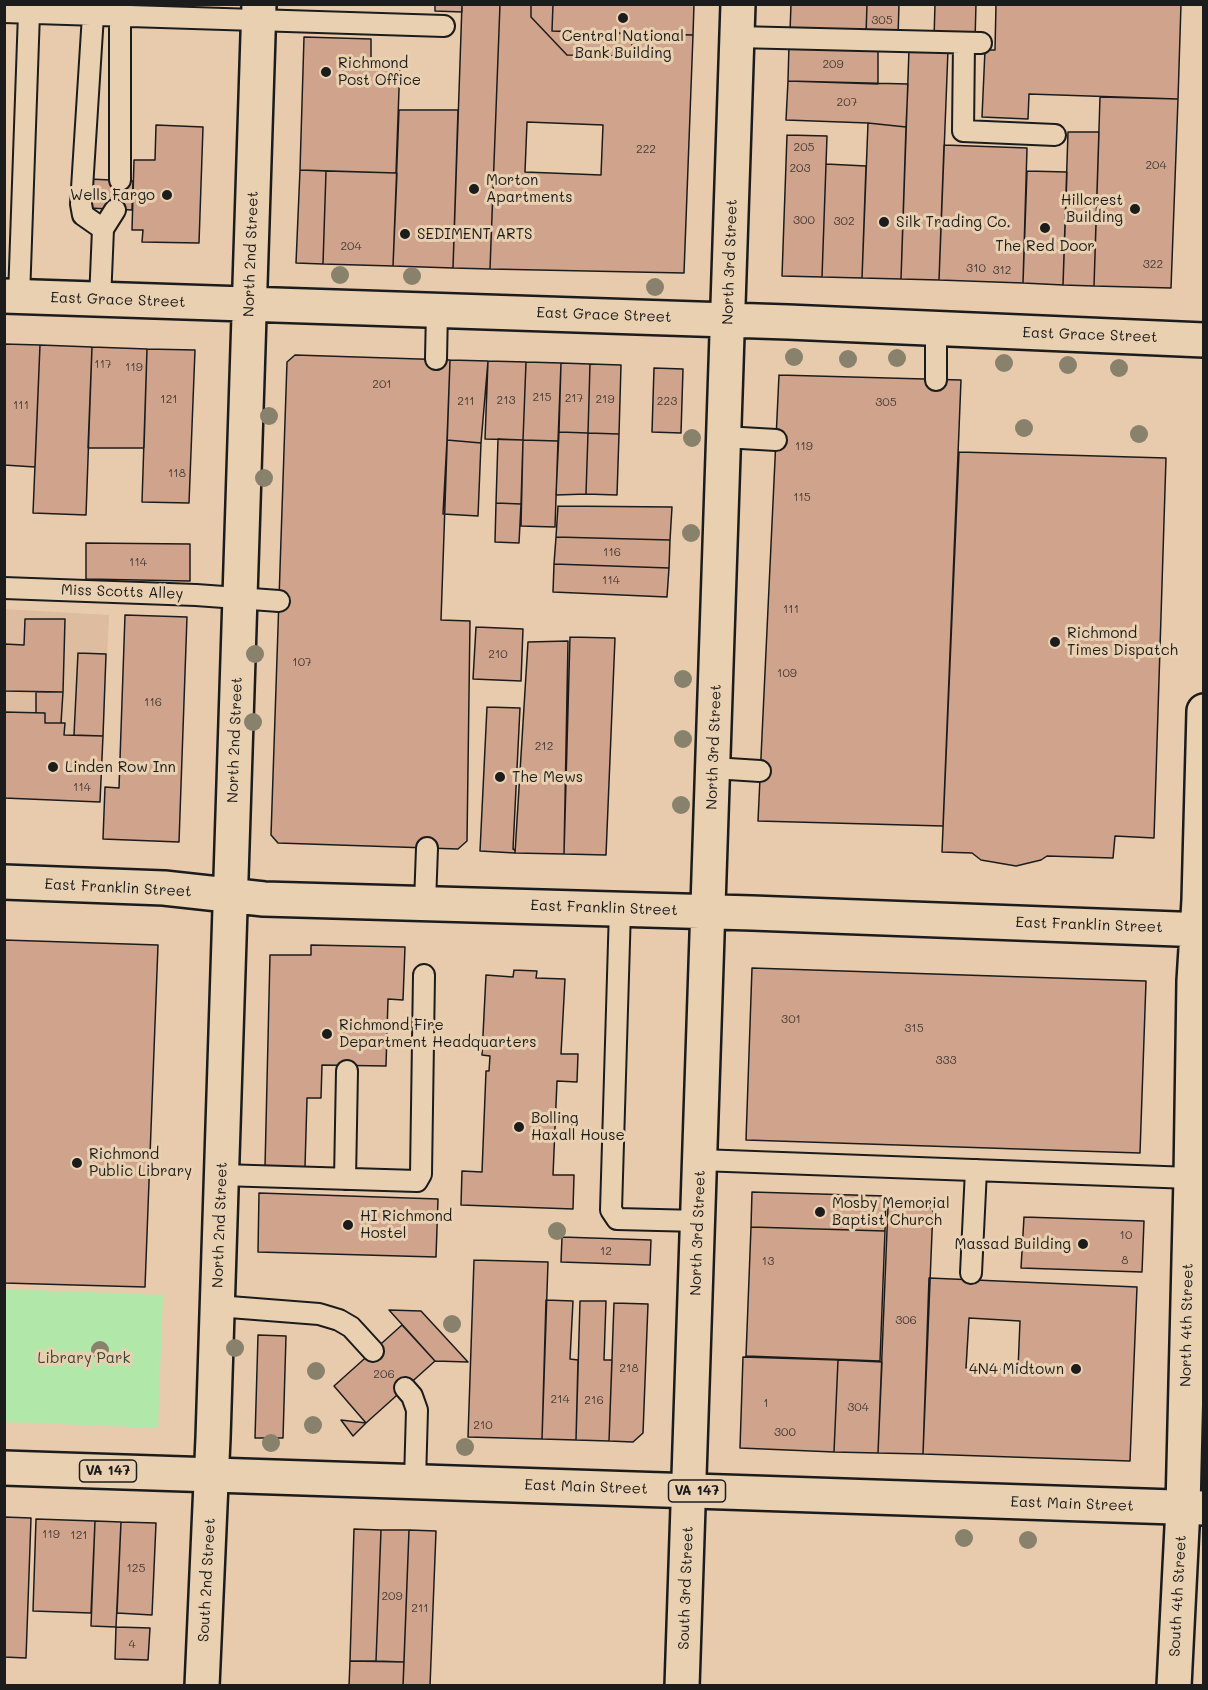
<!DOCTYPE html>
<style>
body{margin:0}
#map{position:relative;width:1208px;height:1690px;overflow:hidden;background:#e8cbac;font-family:Mali,sans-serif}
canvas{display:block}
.frame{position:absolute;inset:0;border:6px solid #1c1c1c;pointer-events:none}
</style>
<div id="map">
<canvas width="1208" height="1690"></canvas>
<div class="frame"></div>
</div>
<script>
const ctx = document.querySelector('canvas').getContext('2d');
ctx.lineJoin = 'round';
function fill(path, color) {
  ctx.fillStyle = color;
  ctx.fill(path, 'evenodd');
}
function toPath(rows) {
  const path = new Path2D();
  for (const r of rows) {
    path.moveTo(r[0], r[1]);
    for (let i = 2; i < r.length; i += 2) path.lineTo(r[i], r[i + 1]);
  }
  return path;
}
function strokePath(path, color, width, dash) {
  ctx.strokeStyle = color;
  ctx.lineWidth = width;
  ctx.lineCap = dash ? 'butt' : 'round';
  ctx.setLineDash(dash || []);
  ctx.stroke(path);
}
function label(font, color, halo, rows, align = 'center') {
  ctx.font = font + ' Mali,sans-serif';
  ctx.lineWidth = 6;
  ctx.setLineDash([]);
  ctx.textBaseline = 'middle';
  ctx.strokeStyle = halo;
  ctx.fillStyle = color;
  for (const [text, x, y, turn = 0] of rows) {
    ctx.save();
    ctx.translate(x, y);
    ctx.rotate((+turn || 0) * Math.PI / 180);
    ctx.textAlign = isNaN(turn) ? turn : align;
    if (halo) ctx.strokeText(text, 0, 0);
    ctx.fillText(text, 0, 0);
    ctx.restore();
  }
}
const built = toPath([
 [4,609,109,615,100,802,5,798]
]);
const green = toPath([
 [5,1289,163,1295,158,1428,5,1422]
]);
const building = toPath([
 [435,4,462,4,462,12,435,11,435,4],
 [462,4,500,4,490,269,453,268,462,4],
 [500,4,531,4,531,17,567,55,632,56,632,34,693,35,684,273,490,269,500,4],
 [527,122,603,125,601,175,525,172,527,122],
 [531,4,553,4,552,31,632,34,632,56,567,55,531,17,531,4],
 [553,4,694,4,693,35,552,31,553,4],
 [791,4,867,4,866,35,790,32,791,4],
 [867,4,899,4,898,37,866,35,867,4],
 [935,4,976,4,975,41,934,39,935,4],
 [996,4,1181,4,1178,99,1029,94,1028,119,982,117,985,50,995,50,996,4],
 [304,37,371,39,371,61,400,62,396,173,300,170,304,37],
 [789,44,878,47,878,84,788,81,789,44],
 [909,49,948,50,939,280,901,279,909,49],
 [788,81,908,84,906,127,868,123,786,120,788,81],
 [1100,97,1178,99,1171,288,1094,286,1100,97],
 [399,110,458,110,453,268,393,266,399,110],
 [868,123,906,127,901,279,862,278,868,123],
 [156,125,203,127,199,243,142,242,143,230,132,230,134,160,155,160,156,125],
 [1068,132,1099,132,1094,286,1063,285,1068,132],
 [787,135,827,136,822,277,782,276,787,135],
 [944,145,1027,148,1023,283,939,280,944,145],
 [826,164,866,166,862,278,822,277,826,164],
 [300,170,326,171,323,264,296,263,300,170],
 [326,171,397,173,393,266,323,264,326,171],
 [1027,171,1067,172,1063,285,1023,283,1027,171],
 [89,179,133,181,132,210,88,208,89,179],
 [4,344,40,345,35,467,4,465,4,344],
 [40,345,92,347,86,515,33,513,40,345],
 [92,347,147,349,144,448,88,448,92,347],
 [147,349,195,350,189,503,142,502,147,349],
 [295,355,450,360,441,620,470,621,467,841,458,849,278,843,271,835,287,362,295,355],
 [450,360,488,361,481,443,447,440,450,360],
 [488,361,526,362,523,440,485,439,488,361],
 [526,362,561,363,558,441,523,440,526,362],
 [561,363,590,364,588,433,559,432,561,363],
 [590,364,621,365,619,434,588,433,590,364],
 [654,368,683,369,681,433,652,432,654,368],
 [779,375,961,380,943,826,758,821,779,375],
 [559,432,588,433,586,494,556,495,559,432],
 [588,433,619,434,617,495,586,494,588,433],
 [498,439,523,440,521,504,496,503,498,439],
 [447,440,481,443,478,516,443,514,447,440],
 [523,440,558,441,555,527,521,526,523,440],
 [959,452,1166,458,1154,838,1115,836,1113,858,1047,856,1041,860,1016,866,981,860,972,853,942,852,959,452],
 [496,503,521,504,519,543,495,542,496,503],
 [558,506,672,507,670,540,556,537,558,506],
 [556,537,670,540,669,568,554,564,556,537],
 [86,543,190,544,190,581,86,579,86,543],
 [554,564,669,568,667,597,553,592,554,564],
 [125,615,187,617,179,842,103,839,105,787,119,788,125,615],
 [25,619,65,619,63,692,4,691,4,644,24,645,25,619],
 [476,627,523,629,521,681,473,679,476,627],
 [570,637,615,638,606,855,564,854,570,637],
 [568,641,564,854,515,853,528,642,568,641],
 [78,653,106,654,103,736,74,735,78,653],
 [36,692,63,692,61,723,45,723,45,713,36,713,36,692],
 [487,707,520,708,513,849,515,850,515,853,480,851,487,707],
 [4,712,45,713,45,723,65,723,64,735,103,736,100,802,4,798,4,712],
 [4,940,158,945,145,1287,4,1283,4,940],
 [311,945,405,947,403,1000,388,999,386,1066,322,1065,321,1098,307,1098,305,1167,265,1167,270,955,311,955,311,945],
 [752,968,1146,981,1140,1153,746,1140,752,968],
 [514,970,537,971,536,978,565,979,561,1054,578,1054,577,1082,557,1081,553,1175,574,1175,573,1209,461,1205,462,1171,482,1172,486,1071,489,1071,490,1056,482,1055,486,975,513,977,514,970],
 [752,1192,886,1196,885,1231,751,1227,752,1192],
 [259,1193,438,1199,436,1257,258,1252,259,1193],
 [888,1206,933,1208,923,1454,878,1453,888,1206],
 [1024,1217,1144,1221,1142,1272,1021,1268,1024,1217],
 [751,1227,885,1231,880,1361,746,1356,751,1227],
 [562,1237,651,1240,650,1265,561,1262,562,1237],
 [474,1260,548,1262,542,1439,468,1437,474,1260],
 [929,1278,1137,1287,1130,1461,923,1454,929,1278],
 [969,1318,1020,1321,1018,1370,966,1368,969,1318],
 [546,1300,573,1301,570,1359,578,1360,576,1440,542,1439,546,1300],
 [580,1301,606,1301,604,1360,612,1360,609,1441,576,1440,580,1301],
 [614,1303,648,1304,643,1433,633,1442,609,1441,614,1303],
 [389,1310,421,1311,468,1362,435,1361,389,1310],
 [402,1325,435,1361,366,1423,334,1386,402,1325],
 [258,1335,286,1336,283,1438,255,1438,258,1335],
 [743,1357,838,1360,834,1452,740,1448,743,1357],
 [838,1360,882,1362,878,1453,834,1452,838,1360],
 [341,1420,366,1423,353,1436,341,1420],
 [4,1517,31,1518,26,1658,4,1657,4,1517],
 [36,1519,95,1521,91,1613,33,1611,36,1519],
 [95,1521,121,1522,116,1627,91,1626,95,1521],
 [121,1522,156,1523,152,1615,117,1613,121,1522],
 [354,1529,381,1530,376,1661,350,1661,354,1529],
 [381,1530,409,1530,404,1662,376,1661,381,1530],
 [409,1530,436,1531,430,1686,403,1686,409,1530],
 [116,1627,150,1628,148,1660,115,1659,116,1627],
 [350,1661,404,1662,403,1686,349,1686,350,1661]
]);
const lane = toPath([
 [4,12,444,26],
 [93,15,81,204,83,215,103,229,100,300],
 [120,16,120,180],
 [737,37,981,43],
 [964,43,963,131,1055,135],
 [103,229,115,210],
 [19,297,29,13],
 [436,359,437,310],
 [936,380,936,329],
 [724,437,776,440],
 [4,588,196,595,279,601],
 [713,768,760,771],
 [425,903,427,848],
 [620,909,611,1210,617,1219,699,1221],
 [700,1160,1191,1178],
 [221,1175,417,1181,421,1174,424,975],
 [345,1179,347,1071],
 [971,1273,976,1170],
 [217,1306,319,1314,339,1320,351,1327,373,1351],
 [405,1388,412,1396,417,1410,415,1481]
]);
const secondary = toPath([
 [4,296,788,322,1204,340],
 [4,882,164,888,264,899,752,913,1204,930],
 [202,1686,213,1438,259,4],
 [682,1686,738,4],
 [1174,1686,1183,1507,1191,1178,1194,981,1199,900,1204,711]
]);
const primary = toPath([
 [4,1468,1204,1508]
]);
const trees = [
 [340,275],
 [412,276],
 [655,287],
 [794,357],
 [897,358],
 [848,359],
 [1004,363],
 [1068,365],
 [1119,368],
 [269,416],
 [1024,428],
 [1139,434],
 [692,438],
 [264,478],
 [691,533],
 [255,654],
 [683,679],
 [253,722],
 [683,739],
 [681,805],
 [557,1231],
 [452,1324],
 [235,1348],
 [100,1350],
 [316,1371],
 [313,1425],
 [271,1443],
 [465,1447],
 [964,1538],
 [1028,1540]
];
const markers = [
 [623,18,6,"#1c1c1c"],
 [326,72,6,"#1c1c1c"],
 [474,189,6,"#1c1c1c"],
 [167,195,6,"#1c1c1c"],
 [1135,209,6,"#1c1c1c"],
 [884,222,6,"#1c1c1c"],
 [1045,228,6,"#1c1c1c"],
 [405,234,6,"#1c1c1c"],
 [1055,642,6,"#1c1c1c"],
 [53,767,6,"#1c1c1c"],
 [500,777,6,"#1c1c1c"],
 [327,1034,6,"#1c1c1c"],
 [519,1127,6,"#1c1c1c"],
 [77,1163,6,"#1c1c1c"],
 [820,1212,6,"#1c1c1c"],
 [348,1225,6,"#1c1c1c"],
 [1083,1244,6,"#1c1c1c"],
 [1076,1369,6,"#1c1c1c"]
];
const numberNames = [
 ["305",882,20],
 ["209",833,64],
 ["207",847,102],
 ["205",804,147],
 ["222",646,149],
 ["204",1156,165],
 ["203",800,168],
 ["300",804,220],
 ["302",844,221],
 ["204",351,246],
 ["322",1153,264],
 ["310",976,268],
 ["312",1002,270],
 ["117",103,364],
 ["119",134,367],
 ["201",382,384],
 ["215",542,397],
 ["217",574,398],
 ["121",169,399],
 ["219",605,399],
 ["213",506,400],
 ["211",466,401],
 ["223",667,401],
 ["305",886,402],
 ["111",21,405],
 ["119",804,446],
 ["118",177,473],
 ["115",802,497],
 ["116",612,552],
 ["114",138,562],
 ["114",611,580],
 ["111",791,609],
 ["210",498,654],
 ["107",302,662],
 ["109",787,673],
 ["116",153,702],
 ["212",544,746],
 ["114",82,787],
 ["301",791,1019],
 ["315",914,1028],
 ["333",946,1060],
 ["10",1126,1235],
 ["12",606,1251],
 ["8",1125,1260],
 ["13",768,1261],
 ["306",906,1320],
 ["218",629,1368],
 ["206",384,1374],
 ["214",560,1399],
 ["216",594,1400],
 ["1",766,1403],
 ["304",858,1407],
 ["210",483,1425],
 ["300",785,1432],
 ["119",51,1534],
 ["121",79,1535],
 ["125",136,1568],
 ["209",392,1596],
 ["211",420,1608],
 ["4",132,1644]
];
const shields = [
 [108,1471,57],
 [697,1491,57]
];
const shieldNames = [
 ["VA 147",108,1471],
 ["VA 147",697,1491]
];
const poiNames = [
 ["Central National",623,36,"center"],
 ["Bank Building",623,53,"center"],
 ["Richmond",338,63],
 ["Post Office",338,80],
 ["Morton",486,180],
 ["Apartments",486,197],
 ["Wells Fargo",155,195,"right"],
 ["Hillcrest",1123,200,"right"],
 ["Building",1123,217,"right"],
 ["Silk Trading Co.",896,222],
 ["SEDIMENT ARTS",417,234],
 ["The Red Door",1045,246,"center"],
 ["Richmond",1067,633],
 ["Times Dispatch",1067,650],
 ["Linden Row Inn",65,767],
 ["The Mews",512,777],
 ["Richmond Fire",339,1025],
 ["Department Headquarters",339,1042],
 ["Bolling",531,1118],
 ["Haxall House",531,1135],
 ["Richmond",89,1154],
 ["Public Library",89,1171],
 ["Mosby Memorial",832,1203],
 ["Baptist Church",832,1220],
 ["HI Richmond",360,1216],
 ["Hostel",360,1233],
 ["Massad Building",1071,1244,"right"],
 ["4N4 Midtown",1064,1369,"right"]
];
const streetNames = [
 ["North 2nd Street",251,254,-88],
 ["North 3rd Street",730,262,-88],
 ["East Grace Street",118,300,2],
 ["East Grace Street",604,315,2],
 ["East Grace Street",1090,335,2],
 ["Miss Scotts Alley",122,592,2],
 ["North 2nd Street",235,740,-88],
 ["North 3rd Street",714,747,-88],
 ["East Franklin Street",118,888,3],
 ["East Franklin Street",604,908,2],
 ["East Franklin Street",1089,925,2],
 ["North 2nd Street",220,1225,-88],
 ["North 3rd Street",698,1233,-88],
 ["North 4th Street",1187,1325,-89],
 ["East Main Street",586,1487,2],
 ["East Main Street",1072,1504,2],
 ["South 2nd Street",207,1580,-87],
 ["South 3rd Street",686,1588,-88],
 ["South 4th Street",1178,1596,-87]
];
const parkNames = [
 ["Library Park",84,1358]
];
fill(built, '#ddbc9f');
fill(green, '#b1e8aa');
fill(building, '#d0a48c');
strokePath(building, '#1c1c1c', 1.5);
strokePath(lane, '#1c1c1c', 24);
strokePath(secondary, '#1c1c1c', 38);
strokePath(primary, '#1c1c1c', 38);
strokePath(lane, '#e8d0b0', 20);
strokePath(secondary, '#e8d0b0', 33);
strokePath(primary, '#e8d0b0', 33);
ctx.fillStyle = '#88816c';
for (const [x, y] of trees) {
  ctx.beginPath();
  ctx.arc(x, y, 9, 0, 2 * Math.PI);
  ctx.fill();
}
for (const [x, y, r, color] of markers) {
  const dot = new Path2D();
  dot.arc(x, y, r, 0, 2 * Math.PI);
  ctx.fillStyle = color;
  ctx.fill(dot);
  strokePath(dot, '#e8d0b0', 2);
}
label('12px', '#493e38', null, numberNames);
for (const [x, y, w] of shields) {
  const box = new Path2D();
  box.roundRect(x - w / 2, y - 11, w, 22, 4.5);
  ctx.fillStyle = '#e8d0b0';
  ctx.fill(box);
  strokePath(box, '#1c1c1c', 1.5);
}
label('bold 14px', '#1c1c1c', null, shieldNames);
label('15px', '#1c1c1c', '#e8d0b0', poiNames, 'left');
label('15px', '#1c1c1c', '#e8d0b0', streetNames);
label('15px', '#3a4538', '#e8d0b0', parkNames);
</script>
